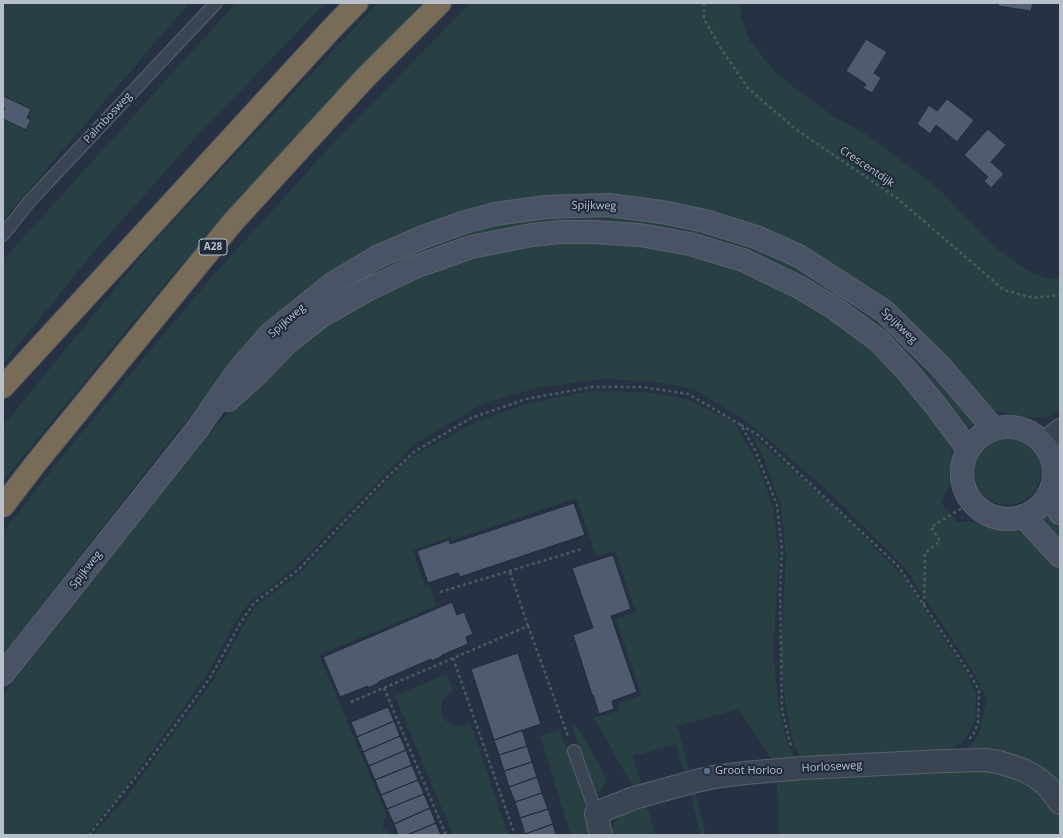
<!DOCTYPE html>
<style>
body{margin:0}
#map{position:relative;width:1063px;height:838px;overflow:hidden;background:#263243;font-family:"Open Sans",sans-serif}
canvas{display:block}
.frame{position:absolute;inset:0;border:4px solid #b8c0cc;pointer-events:none}
</style>
<div id="map">
<canvas width="1063" height="838"></canvas>
<div class="frame"></div>
</div>
<script>
const ctx = document.querySelector('canvas').getContext('2d');
ctx.lineJoin = 'round';
function fill(path, color) {
  ctx.fillStyle = color;
  ctx.fill(path, 'evenodd');
}
function toPath(rows) {
  const path = new Path2D();
  for (const r of rows) {
    if (r.length === 3) {
      path.moveTo(r[0] + r[2], r[1]);
      path.arc(r[0], r[1], r[2], 0, 2 * Math.PI);
      continue;
    }
    path.moveTo(r[0], r[1]);
    for (let i = 2; i < r.length; i += 2) path.lineTo(r[i], r[i + 1]);
  }
  return path;
}
function strokePath(path, color, width, dash) {
  ctx.strokeStyle = color;
  ctx.lineWidth = width;
  ctx.lineCap = dash ? 'butt' : 'round';
  ctx.setLineDash(dash || []);
  ctx.stroke(path);
}
function label(font, color, halo, rows, align = 'center') {
  ctx.font = font + ' "Open Sans",sans-serif';
  ctx.lineWidth = 4;
  ctx.setLineDash([]);
  ctx.textBaseline = 'middle';
  ctx.strokeStyle = halo;
  ctx.fillStyle = color;
  for (const [text, x, y, turn = 0] of rows) {
    ctx.save();
    ctx.translate(x, y);
    ctx.rotate((+turn || 0) * Math.PI / 180);
    ctx.textAlign = isNaN(turn) ? turn : align;
    if (halo) ctx.strokeText(text, 0, 0);
    ctx.fillText(text, 0, 0);
    ctx.restore();
  }
}
const green = toPath([
 [3,3,189,3,3,220],
 [236,3,325,3,196,137,91,255,3,364,3,260],
 [378,3,422,3,318,114,167,281,3,481,3,426,149,247],
 [470,3,740,3,741,17,749,40,774,71,797,90,833,116,870,137,939,189,990,243,1019,265,1036,275,1049,279,1060,278,1060,408,1050,416,1035,418,1015,416,990,409,857,285,641,202,407,236,207,396,164,448,3,654,3,532,74,442,210,279,333,144],
 [545,213,675,219,780,254,898,333,976,422,964,431,884,338,671,233,472,242,309,309,424,242],
 [525,243,648,243,731,266,809,300,886,357,950,439,952,458,952,480,941,502,957,522,971,522,1010,528,1024,534,1037,543,1060,567,1060,793,963,753,978,736,987,700,975,674,905,568,827,490,749,423,694,389,657,382,606,379,540,387,484,403,413,445,309,553,293,569,250,602,236,620,208,673,123,791,86,835,3,835,3,695,165,487,206,437,249,390,308,335,431,267],
 [591,391,644,392,687,399,734,422,757,461,773,507,779,557,773,654,779,709,787,743,798,763,776,765,738,709,677,726,691,776,686,778,676,744,633,756,642,788,635,788,632,785,594,718,620,710,618,703,642,695,616,619,636,612,615,551,596,556,576,498,452,540,451,537,413,550,425,587,430,587,436,606,319,655,387,816,383,823,383,828,386,831,393,835,93,835,128,795,214,679,244,625,255,607,297,576,409,458,476,422,529,403],
 [751,433,847,519,905,579,968,676,976,694,975,721,962,743,937,755,803,763,793,742,786,710,781,654,786,557,781,506,765,461],
 [1007,471,34],
 [1050,513,1060,524,1060,545,1039,521],
 [446,674,448,676,453,691,447,695,442,700,441,707,442,715,445,720,450,724,457,726,464,726,470,723,508,835,453,835,395,696],
 [572,725,578,728,581,732,603,772,606,779,605,783,600,792,596,792,579,747],
 [560,730,581,792,593,835,571,835,540,736],
 [1007,770,1052,801,1060,814,1060,835,776,835,779,833,777,777,848,771],
 [694,788,706,835,701,835,689,789],
 [646,801,655,835,610,835,612,829,617,818,625,811]
]);
const building = toPath([
 [999,3,1033,3,1031,11,998,6,999,3],
 [866,39,887,52,874,73,881,78,872,93,863,88,866,84,846,71,866,39],
 [3,96,31,109,27,118,31,120,26,130,3,119,3,112,5,108,3,107,3,96],
 [947,99,974,120,957,142,936,125,930,134,917,124,929,105,937,111,947,99],
 [988,129,1006,145,991,162,1004,174,991,188,984,181,988,177,964,155,988,129],
 [574,503,585,535,460,577,458,573,428,583,417,551,449,540,450,544,574,503],
 [613,555,631,609,611,616,637,692,612,701,614,709,599,714,593,695,592,695,573,635,593,628,572,568,613,555],
 [452,602,457,615,464,612,473,634,466,637,468,644,442,655,442,656,432,661,431,659,378,682,379,683,368,688,368,686,340,697,323,657,452,602],
 [518,653,541,724,494,740,471,669,518,653],
 [388,707,394,721,357,737,351,722,388,707],
 [394,721,400,736,363,752,357,737,394,721],
 [522,730,527,746,499,755,494,740,522,730],
 [400,736,406,750,369,766,363,752,400,736],
 [527,746,532,762,504,771,499,755,527,746],
 [406,750,412,765,375,780,369,766,406,750],
 [532,762,537,777,509,787,504,771,532,762],
 [412,765,418,780,381,795,375,780,412,765],
 [537,777,542,793,515,802,509,787,537,777],
 [418,780,424,794,387,809,381,795,418,780],
 [542,793,548,809,520,818,515,802,542,793],
 [424,794,430,808,394,824,387,809,424,794],
 [430,808,436,823,407,835,398,835,394,824,430,808],
 [548,809,553,824,525,834,520,818,548,809],
 [436,823,441,835,407,835,436,823],
 [553,824,556,835,525,835,525,834,553,824]
]);
const path = toPath([
 [704,3,704,19,720,47,748,88,794,128,897,198,1004,290,1033,298,1060,295],
 [741,425,758,435,898,566,968,671,979,690,978,723,973,735,969,739],
 [510,572,528,626],
 [440,592,582,549],
 [924,605,925,553,940,541,931,527,972,502],
 [453,658,515,835],
 [384,688,446,835],
 [351,702,528,626,568,736],
 [89,835,152,757,210,678,241,622,254,603,298,570,384,480,414,452,471,418,526,399,592,387,643,387,688,394,741,425,755,450,777,505,782,550,780,593,782,710,790,743,793,748]
]);
const service = toPath([
 [3,235,29,202,216,3],
 [574,751,596,813]
]);
const minor = toPath([
 [1044,443,1060,430],
 [601,835,596,813,634,798,696,781,714,777,745,773,803,768,944,761,985,760,999,762,1023,770,1036,777,1047,786,1060,803]
]);
const secondary = toPath([
 [228,400,259,372,287,343,321,316,367,290,415,267,471,247,532,235,561,232,594,232,640,235,690,244,743,260,799,287,834,308,879,341,908,372,936,406,968,449],
 [1008,473,46],
 [1048,495,1060,513],
 [1023,516,1060,556],
 [3,674,198,428,237,372,270,334,332,284,377,257,423,237,465,222,495,214,546,207,608,205,662,212,705,221,756,237,799,256,884,311,940,366,994,429]
]);
const motorway = toPath([
 [3,387,337,23,357,3],
 [3,506,36,463,233,222,365,78,440,3]
]);
const markers = [
 [707,771,4,"#5c6f8a"]
];
const shields = [
 [213,247,28]
];
const shieldNames = [
 ["A28",213,247]
];
const streetNames = [
 ["Palmbosweg",108,118,-47],
 ["Crescentdijk",867,167,34],
 ["Spijkweg",594,206,1],
 ["Spijkweg",287,321,-41],
 ["Spijkweg",899,326,44],
 ["Spijkweg",86,570,-52],
 ["Horloseweg",832,767,-3]
];
const poiNames = [
 ["Groot Horloo",715,771]
];
fill(green, '#284043');
fill(building, '#4f5b6e');
strokePath(building, '#212b39', 1);
strokePath(service, '#59626f', 14);
strokePath(minor, '#59626f', 24);
strokePath(secondary, '#59626f', 24);
strokePath(motorway, '#454f5c', 24);
strokePath(path, '#475d60', 2.5, [3, 3]);
strokePath(service, '#3b4452', 12);
strokePath(minor, '#3b4452', 22);
strokePath(secondary, '#495365', 22);
strokePath(motorway, '#786b58', 22);
for (const [x, y, r, color] of markers) {
  const dot = new Path2D();
  dot.arc(x, y, r, 0, 2 * Math.PI);
  ctx.fillStyle = color;
  ctx.fill(dot);
  strokePath(dot, '#1f2938', 1.5);
}
for (const [x, y, w] of shields) {
  const box = new Path2D();
  box.roundRect(x - w / 2, y - 8, w, 16, 3);
  ctx.fillStyle = '#1f2938';
  ctx.fill(box);
  strokePath(box, '#b8c0cc', 1);
}
label('bold 10px', '#b8c0cc', null, shieldNames);
label('11px', '#b8c0cc', '#1f2938', streetNames);
label('11px', '#b8c0cc', '#1f2938', poiNames, 'left');
</script>
